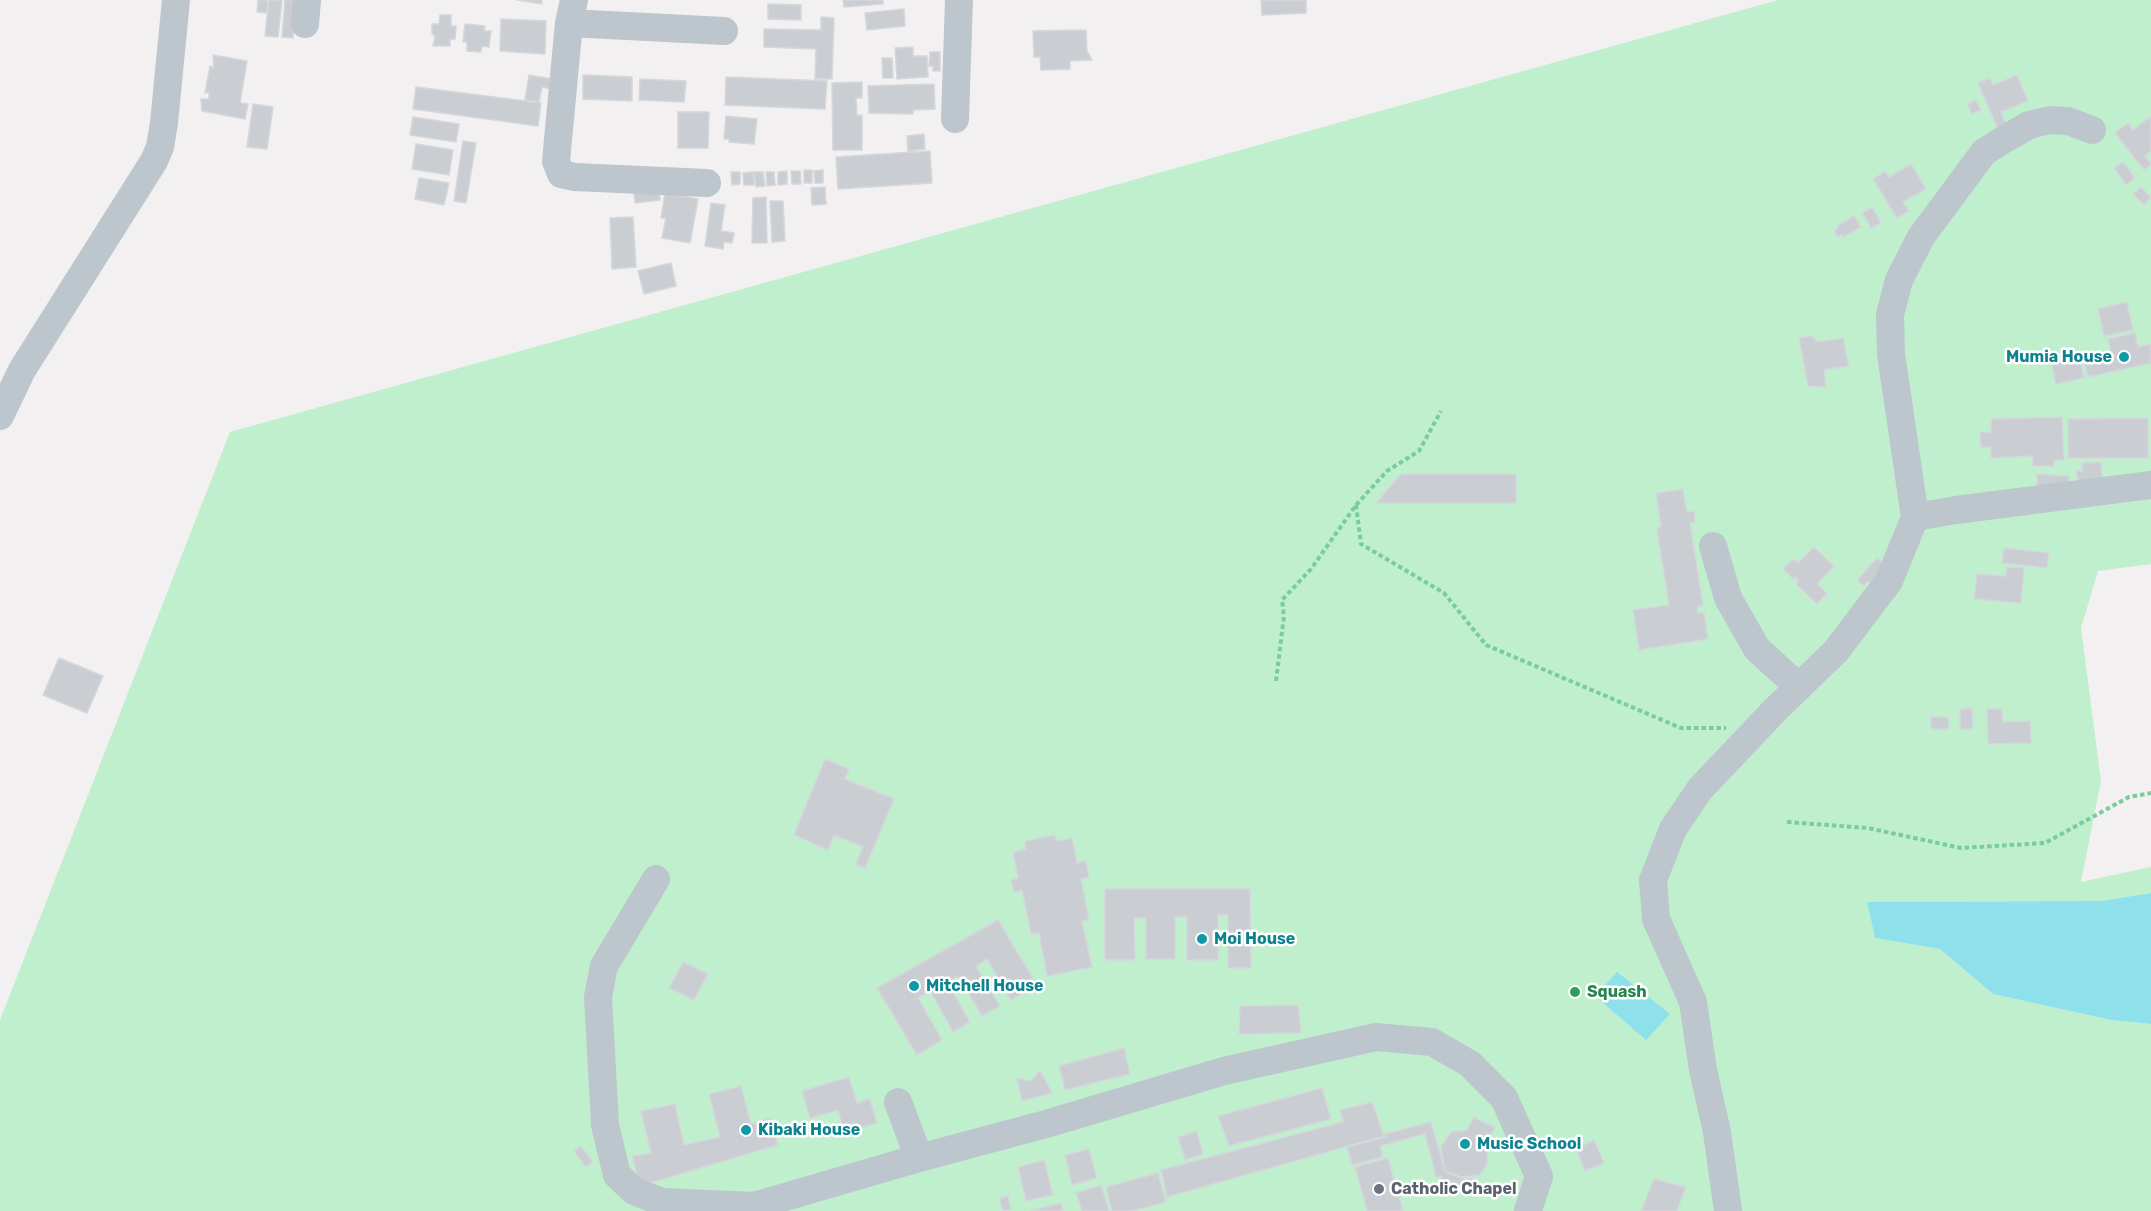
<!DOCTYPE html>
<style>
body{margin:0}
canvas{display:block;background:#f2f0f0}
</style>
<canvas width="2151" height="1211"></canvas>
<script>
const ctx = document.querySelector('canvas').getContext('2d');
ctx.lineJoin = 'round';
function fill(path, color) {
  ctx.fillStyle = color;
  ctx.fill(path, 'evenodd');
}
function toPath(rows) {
  const path = new Path2D();
  for (const r of rows) {
    path.moveTo(r[0], r[1]);
    for (let i = 2; i < r.length; i += 2) path.lineTo(r[i], r[i + 1]);
  }
  return path;
}
function strokePath(path, color, width, dash) {
  ctx.strokeStyle = color;
  ctx.lineWidth = width;
  ctx.lineCap = dash ? 'butt' : 'round';
  ctx.setLineDash(dash || []);
  ctx.stroke(path);
}
function label(font, color, halo, rows, align = 'center') {
  ctx.font = font + ' Rubik,sans-serif';
  ctx.lineWidth = 5;
  ctx.setLineDash([]);
  ctx.textBaseline = 'middle';
  ctx.strokeStyle = halo;
  ctx.fillStyle = color;
  for (const [text, x, y, turn = 0] of rows) {
    ctx.save();
    ctx.translate(x, y);
    ctx.rotate((+turn || 0) * Math.PI / 180);
    ctx.textAlign = isNaN(turn) ? turn : align;
    if (halo) ctx.strokeText(text, 0, 0);
    ctx.fillText(text, 0, 0);
    ctx.restore();
  }
}
const green = toPath([
 [1778,0,2151,0,2151,564,2098,571,2081,628,2101,781,2081,882,2151,867,2151,893,2101,901,1867,902,1875,938,1940,949,1993,994,2111,1020,2151,1024,2151,1211,0,1211,0,1020,230,432]
]);
const water = toPath([
 [2151,893,2151,1024,2111,1020,1993,994,1940,949,1875,938,1867,902,2101,901],
 [1617,972,1670,1014,1646,1040,1595,996]
]);
const building = toPath([
 [258,0,268,0,267,13,257,12,258,0],
 [269,0,282,0,278,37,265,36,269,0],
 [285,0,297,0,293,38,282,37,285,0],
 [517,0,542,0,542,4,517,0],
 [843,0,883,0,883,4,844,7,843,0],
 [1261,0,1306,0,1306,13,1262,15,1261,0],
 [768,4,801,5,801,20,768,19,768,4],
 [904,9,905,26,867,30,865,13,904,9],
 [440,15,451,15,451,26,456,26,455,39,450,39,450,46,433,46,435,37,432,33,432,24,439,24,440,15],
 [821,17,834,18,832,79,815,79,816,49,764,47,764,29,821,30,821,17],
 [501,19,546,21,545,54,500,51,501,19],
 [465,24,485,26,484,31,491,31,489,47,482,46,481,52,467,51,467,42,463,42,465,24],
 [1086,30,1087,51,1092,60,1070,61,1070,69,1041,70,1040,57,1034,57,1033,31,1086,30],
 [913,47,913,56,927,56,928,77,897,79,895,48,913,47],
 [930,52,940,52,940,71,933,71,933,66,929,66,930,52],
 [213,55,247,61,240,103,248,104,245,119,202,111,201,99,209,99,209,92,205,93,210,66,214,68,213,55],
 [882,58,892,58,893,78,883,78,882,58],
 [529,75,558,80,557,90,542,87,539,102,525,100,529,75],
 [583,75,632,77,632,101,583,99,583,75],
 [2017,75,2028,101,2001,112,2006,124,1997,127,1978,83,1990,78,1993,85,2017,75],
 [726,77,827,81,825,109,725,105,726,77],
 [640,79,686,81,684,102,639,100,640,79],
 [862,82,862,98,856,98,857,116,862,115,862,150,833,150,832,83,862,82],
 [934,84,935,109,913,110,913,114,869,113,868,86,934,84],
 [416,87,541,103,538,126,413,109,416,87],
 [1976,100,1981,110,1972,114,1967,104,1976,100],
 [253,104,273,107,267,149,247,147,253,104],
 [678,112,709,112,708,148,678,148,678,112],
 [726,116,757,119,754,144,729,142,729,139,724,139,726,116],
 [2151,116,2151,151,2145,156,2151,164,2144,170,2115,133,2128,123,2133,130,2151,116],
 [413,117,459,124,456,142,410,135,413,117],
 [924,134,925,149,908,151,907,136,924,134],
 [463,141,476,143,466,203,454,201,463,141],
 [416,144,453,150,449,175,412,169,416,144],
 [930,151,932,183,838,189,836,157,930,151],
 [2123,162,2135,178,2126,185,2114,168,2123,162],
 [1911,164,1926,189,1903,202,1909,211,1897,218,1873,179,1885,171,1889,177,1911,164],
 [804,170,812,170,812,183,804,183,804,170],
 [823,170,823,183,815,183,814,171,823,170],
 [787,171,787,184,778,185,778,172,787,171],
 [791,171,800,171,801,184,792,184,791,171],
 [731,172,740,172,740,184,732,185,731,172],
 [753,172,754,185,744,185,743,173,753,172],
 [754,172,763,172,765,186,756,187,754,172],
 [766,172,774,172,775,185,767,186,766,172],
 [419,178,449,183,444,205,415,199,419,178],
 [825,187,826,204,812,205,811,188,825,187],
 [2141,187,2151,197,2144,205,2133,194,2141,187],
 [659,188,660,200,635,203,634,191,659,188],
 [665,193,698,199,690,243,662,238,666,218,661,218,665,193],
 [766,197,767,243,752,243,753,198,766,197],
 [770,201,783,201,785,241,772,242,770,201],
 [711,203,725,205,721,231,734,233,732,243,724,242,723,249,705,246,711,203],
 [1872,207,1881,223,1871,228,1862,213,1872,207],
 [1854,216,1861,227,1844,237,1842,234,1838,237,1834,231,1838,228,1837,226,1854,216],
 [633,217,636,267,612,269,610,218,633,217],
 [671,263,676,286,644,294,638,271,671,263],
 [2127,302,2133,330,2104,336,2098,309,2127,302],
 [2135,333,2138,347,2151,344,2151,363,2088,377,2084,360,2111,354,2108,339,2135,333],
 [1812,336,1817,342,1843,338,1849,366,1824,370,1826,387,1808,386,1799,338,1812,336],
 [2078,351,2084,378,2056,384,2050,357,2078,351],
 [2062,417,2064,460,2054,460,2054,466,2033,466,2033,456,1991,458,1991,447,1981,448,1980,432,1991,432,1991,419,2062,417],
 [2148,418,2148,458,2068,458,2068,419,2148,418],
 [2101,462,2103,485,2078,480,2076,471,2083,471,2082,463,2101,462],
 [1401,474,1516,474,1516,503,1376,503,1401,474],
 [2037,474,2069,476,2069,493,2037,492,2037,474],
 [1683,489,1687,512,1694,511,1695,522,1690,523,1703,605,1697,607,1698,613,1704,612,1708,639,1639,650,1633,610,1669,605,1657,529,1661,526,1656,493,1683,489],
 [1814,547,1834,566,1817,584,1827,593,1817,604,1796,584,1799,581,1794,576,1793,579,1783,569,1793,559,1798,563,1814,547],
 [2004,548,2049,553,2047,568,2002,563,2004,548],
 [1877,558,1886,565,1871,583,1867,582,1864,586,1857,580,1877,558],
 [2007,567,2024,568,2021,603,1974,599,1977,574,2006,576,2007,567],
 [59,658,103,676,87,713,43,695,59,658],
 [1972,708,1973,729,1960,729,1960,709,1972,708],
 [1987,709,2002,709,2003,722,2030,721,2031,743,1988,744,1987,709],
 [1931,717,1948,717,1949,729,1931,729,1931,717],
 [825,759,849,769,845,779,894,799,865,868,856,864,863,847,834,835,828,850,794,835,825,759],
 [1055,835,1056,841,1072,838,1077,863,1086,861,1089,877,1081,879,1089,920,1082,921,1092,967,1047,976,1039,933,1031,934,1022,890,1014,892,1011,880,1018,878,1013,852,1026,849,1025,841,1055,835],
 [1105,889,1250,889,1251,968,1228,968,1228,915,1218,915,1218,960,1187,960,1187,917,1175,917,1175,959,1146,959,1146,918,1134,918,1135,960,1105,960,1105,889],
 [998,920,1037,985,1011,1000,987,959,976,966,1000,1006,982,1016,958,976,947,982,970,1022,953,1032,930,991,918,998,942,1040,917,1055,877,988,998,920],
 [683,962,708,974,694,1000,669,988,683,962],
 [1298,1005,1301,1033,1239,1034,1240,1006,1298,1005],
 [1124,1048,1130,1074,1065,1090,1059,1066,1124,1048],
 [1040,1070,1052,1093,1022,1101,1017,1078,1031,1081,1040,1070],
 [849,1077,857,1103,870,1099,877,1123,844,1133,838,1110,810,1118,802,1091,849,1077],
 [741,1086,751,1124,770,1118,778,1145,640,1186,632,1156,651,1153,641,1111,675,1104,684,1145,720,1137,709,1094,741,1086],
 [1322,1088,1331,1119,1229,1146,1218,1116,1322,1088],
 [1372,1102,1384,1136,1167,1197,1161,1170,1343,1122,1340,1110,1372,1102],
 [1474,1117,1495,1128,1486,1141,1488,1163,1480,1175,1461,1177,1445,1171,1441,1147,1451,1132,1467,1130,1474,1117],
 [1431,1122,1445,1171,1461,1178,1476,1179,1476,1185,1446,1193,1441,1176,1436,1177,1425,1134,1380,1146,1383,1157,1352,1165,1347,1147,1386,1137,1385,1134,1431,1122],
 [1197,1131,1203,1154,1185,1160,1178,1137,1197,1131],
 [1594,1140,1604,1163,1585,1171,1576,1149,1594,1140],
 [581,1146,593,1162,586,1167,574,1151,581,1146],
 [1089,1149,1097,1178,1072,1185,1065,1155,1089,1149],
 [1388,1158,1403,1211,1367,1211,1355,1167,1388,1158],
 [1044,1160,1053,1195,1026,1201,1018,1167,1044,1160],
 [1158,1173,1166,1202,1133,1211,1112,1211,1106,1187,1158,1173],
 [1654,1179,1686,1187,1677,1211,1641,1211,1654,1179],
 [1101,1185,1109,1211,1082,1211,1076,1193,1101,1185],
 [1008,1196,1011,1209,1003,1211,999,1199,1008,1196],
 [1061,1203,1063,1211,1030,1211,1061,1203]
]);
const path = toPath([
 [1356,505,1361,544,1444,593,1486,645,1681,728,1726,728],
 [1276,681,1284,616,1282,600,1311,569,1356,505,1387,471,1419,451,1441,411],
 [1787,822,1868,828,1961,848,2045,843,2129,797,2151,793]
]);
const minor = toPath([
 [574,0,569,23,556,161,561,174,575,177,707,183],
 [569,23,724,31],
 [305,24,307,0],
 [955,119,959,0],
 [0,416,22,370,154,161,160,147,164,123,176,0],
 [1915,517,1956,510,2151,485],
 [1713,546,1728,598,1757,649,1799,687],
 [656,879,604,966,598,997,605,1125,617,1175,634,1191,662,1202,756,1206],
 [898,1102,919,1158],
 [737,1211,919,1158,1046,1124,1224,1071,1376,1037,1432,1042,1470,1064,1504,1098,1539,1176,1528,1211],
 [1728,1211,1717,1132,1703,1070,1693,1002,1656,919,1653,880,1673,829,1700,789,1775,710,1836,651,1889,581,1915,517,1891,354,1890,315,1899,280,1921,237,1984,152,2008,137,2029,125,2050,120,2068,121,2092,130]
]);
const markers = [
 [2124,357,6,"#0f9aa8"],
 [1202,939,6,"#0f9aa8"],
 [914,986,6,"#0f9aa8"],
 [1575,992,6,"#2e9e5b"],
 [746,1130,6,"#0f9aa8"],
 [1465,1144,6,"#0f9aa8"],
 [1379,1189,6,"#6b7280"]
];
const cultureNames = [
 ["Mumia House",2112,357,"right"],
 ["Moi House",1214,939],
 ["Mitchell House",926,986],
 ["Kibaki House",758,1130],
 ["Music School",1477,1144]
];
const leisureNames = [
 ["Squash",1587,992]
];
const worshipNames = [
 ["Catholic Chapel",1391,1189]
];
fill(green, '#c0efce');
fill(water, '#8ee0ea');
fill(building, '#caced2');
strokePath(building, '#d4d7db', 1.5);
strokePath(path, '#79cc9b', 4, [4.5, 3]);
strokePath(minor, '#bcc6cc', 28);
for (const [x, y, r, color] of markers) {
  const dot = new Path2D();
  dot.arc(x, y, r, 0, 2 * Math.PI);
  ctx.fillStyle = color;
  ctx.fill(dot);
  strokePath(dot, '#fff', 2);
}
label('bold 16px', '#0d838f', '#fff', cultureNames, 'left');
label('bold 16px', '#27864d', '#fff', leisureNames, 'left');
label('bold 16px', '#5b616d', '#fff', worshipNames, 'left');
</script>
